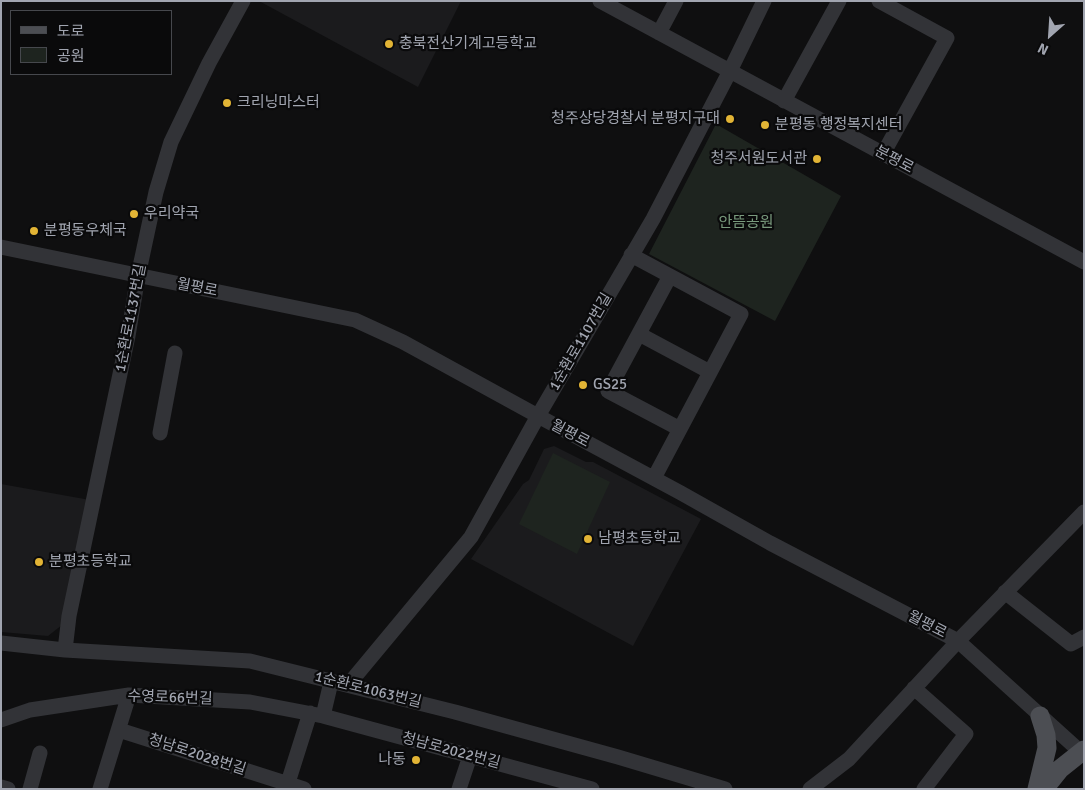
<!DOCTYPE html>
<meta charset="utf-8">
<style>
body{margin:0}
#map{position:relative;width:1085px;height:790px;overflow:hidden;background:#0f0f10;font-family:Signika,"Noto Sans KR",sans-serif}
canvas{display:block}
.frame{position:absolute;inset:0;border:2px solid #a1a5b0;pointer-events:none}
.legend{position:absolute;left:10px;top:10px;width:162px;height:65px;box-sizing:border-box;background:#0a0a0b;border:1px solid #46484d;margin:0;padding:6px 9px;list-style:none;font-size:15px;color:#a1a5b0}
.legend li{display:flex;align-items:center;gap:10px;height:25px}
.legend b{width:25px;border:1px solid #46484d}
.north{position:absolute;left:1025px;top:10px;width:50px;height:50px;-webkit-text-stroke:4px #0a0a0b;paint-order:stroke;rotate:206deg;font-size:14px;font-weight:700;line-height:20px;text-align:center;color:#a1a5b0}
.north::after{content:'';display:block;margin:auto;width:18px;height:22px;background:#a1a5b0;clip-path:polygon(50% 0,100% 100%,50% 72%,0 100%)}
</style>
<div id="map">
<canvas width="1085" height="790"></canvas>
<div class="frame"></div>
<ul class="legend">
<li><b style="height:6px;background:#4c4e53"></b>도로</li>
<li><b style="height:14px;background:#1e241f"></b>공원</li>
</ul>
<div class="north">N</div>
</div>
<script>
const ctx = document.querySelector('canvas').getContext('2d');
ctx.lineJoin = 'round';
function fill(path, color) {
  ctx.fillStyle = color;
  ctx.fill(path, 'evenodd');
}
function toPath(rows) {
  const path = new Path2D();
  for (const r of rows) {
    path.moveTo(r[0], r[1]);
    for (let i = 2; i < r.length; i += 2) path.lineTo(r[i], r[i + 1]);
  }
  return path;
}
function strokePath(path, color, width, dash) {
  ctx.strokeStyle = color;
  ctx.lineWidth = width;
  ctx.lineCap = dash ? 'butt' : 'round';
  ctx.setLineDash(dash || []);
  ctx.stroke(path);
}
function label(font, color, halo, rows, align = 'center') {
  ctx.font = font + ' Signika,"Noto Sans KR",sans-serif';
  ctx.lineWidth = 4.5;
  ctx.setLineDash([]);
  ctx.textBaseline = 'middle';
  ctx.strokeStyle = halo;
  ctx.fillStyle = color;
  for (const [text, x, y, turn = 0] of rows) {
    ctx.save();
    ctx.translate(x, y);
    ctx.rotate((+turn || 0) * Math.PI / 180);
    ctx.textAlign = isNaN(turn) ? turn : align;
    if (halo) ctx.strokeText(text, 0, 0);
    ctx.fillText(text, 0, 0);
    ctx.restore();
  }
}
const built = toPath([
 [259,1,461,1,418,87],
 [554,446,586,462,593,462,701,519,633,646,471,559,523,484,529,480,544,449],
 [1,484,90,500,62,625,48,636,1,632]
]);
const green = toPath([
 [716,124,841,196,775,321,649,254],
 [553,453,610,482,577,554,519,524]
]);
const minor = toPath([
 [600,1,1084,262],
 [879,1,947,38,883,154],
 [659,33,676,1],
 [784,101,839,1],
 [1,247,355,320,403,342,538,416,681,493,770,543,958,641,1084,755],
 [631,255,741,314,654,478],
 [670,276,608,391,680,429],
 [639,334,710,372],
 [160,433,175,353],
 [1005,592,1071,644,1084,637],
 [1,643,65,650,250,661,455,712,618,757,725,789],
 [65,650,69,616,128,336,138,276,156,192,171,142,209,63,243,1],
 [348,685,471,537,538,416,653,219,730,71,764,1],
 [914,688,966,734,924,789],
 [323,716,331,682],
 [1,720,30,710,129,695,250,702,323,716,592,789],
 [119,730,304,789],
 [1,787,8,789],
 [30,789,40,753],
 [100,789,129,695],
 [286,789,310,713],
 [459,789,470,756],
 [810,789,849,759,958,641,1084,512]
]);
const major = toPath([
 [1037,789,1047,748,1046,735,1040,716],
 [1044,789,1060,769,1084,750]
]);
const markers = [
 [389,44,5,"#e2b435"],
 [227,103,5,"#e2b435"],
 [730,119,5,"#e2b435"],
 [765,125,5,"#e2b435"],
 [817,159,5,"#e2b435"],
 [134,214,5,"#e2b435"],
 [34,231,5,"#e2b435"],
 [583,385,5,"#e2b435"],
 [588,539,5,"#e2b435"],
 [39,562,5,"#e2b435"],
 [416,760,5,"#e2b435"]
];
const poiNames = [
 ["충북전산기계고등학교",399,44],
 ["크리닝마스터",237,103],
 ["청주상당경찰서 분평지구대",720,119,"right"],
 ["분평동 행정복지센터",775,125],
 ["청주서원도서관",807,159,"right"],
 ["우리약국",144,214],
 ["분평동우체국",44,231],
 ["GS25",593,385],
 ["남평초등학교",598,539],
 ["분평초등학교",49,562],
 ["나동",406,760,"right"]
];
const streetNames = [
 ["분평로",894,160,28],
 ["월평로",197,288,11],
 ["1순환로1137번길",131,318,-79],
 ["1순환로1107번길",581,342,-60],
 ["월평로",570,434,28],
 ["월평로",927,625,27],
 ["1순환로1063번길",368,690,14],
 ["수영로66번길",170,698,2],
 ["청남로2022번길",451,751,15],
 ["청남로2028번길",197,755,18]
];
const parkNames = [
 ["안뜸공원",746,223]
];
fill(built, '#1b1b1d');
fill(green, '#1e241f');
strokePath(minor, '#323337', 15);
strokePath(major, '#4c4e53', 19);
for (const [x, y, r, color] of markers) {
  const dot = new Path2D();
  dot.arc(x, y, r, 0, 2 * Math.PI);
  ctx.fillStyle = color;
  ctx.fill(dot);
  strokePath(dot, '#0a0a0b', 2);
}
label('15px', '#a1a5b0', '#0a0a0b', poiNames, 'left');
label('15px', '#a1a5b0', '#0a0a0b', streetNames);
label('15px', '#799a7d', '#0a0a0b', parkNames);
</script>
